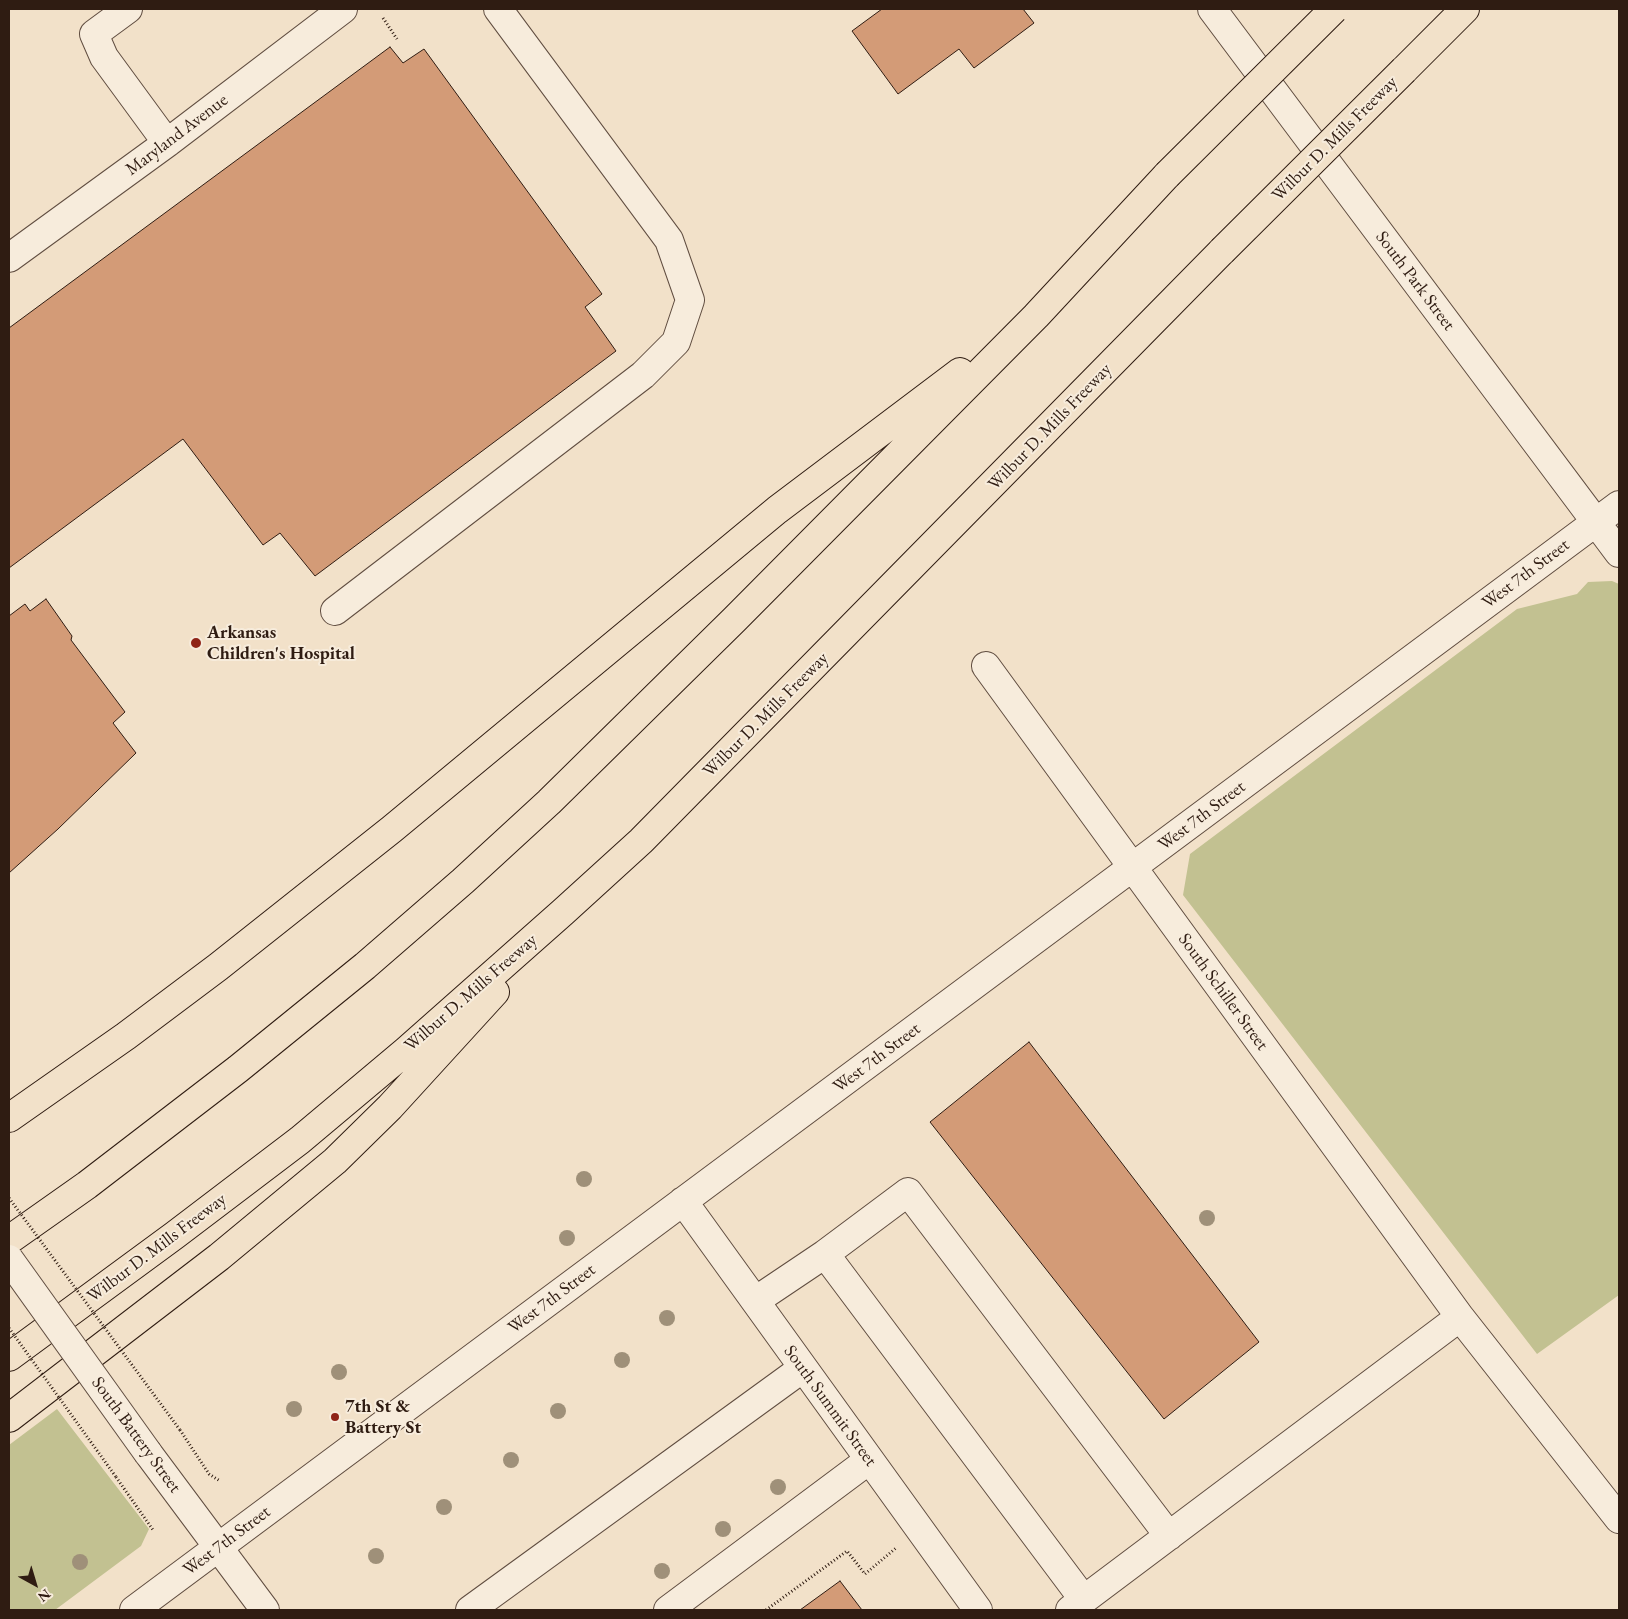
<!DOCTYPE html>
<style>
body{margin:0}
#map{position:relative;width:1628px;height:1619px;overflow:hidden;background:#f2e1c9;font-family:"EB Garamond",serif}
canvas{display:block}
.frame{position:absolute;inset:0;border:10px solid #2f1c12;pointer-events:none}
.north{position:absolute;left:10px;top:1559px;width:50px;height:50px;-webkit-text-stroke:4px #f7ecdc;paint-order:stroke;rotate:141deg;font-size:14px;font-weight:700;line-height:20px;text-align:center;color:#2f1c12}
.north::after{content:'';display:block;margin:auto;width:18px;height:22px;background:#2f1c12;clip-path:polygon(50% 0,100% 100%,50% 72%,0 100%)}
</style>
<div id="map">
<canvas width="1628" height="1619"></canvas>
<div class="frame"></div>
<div class="north">N</div>
</div>
<script>
const ctx = document.querySelector('canvas').getContext('2d');
ctx.lineJoin = 'round';
function fill(path, color) {
  ctx.fillStyle = color;
  ctx.fill(path, 'evenodd');
}
function toPath(rows) {
  const path = new Path2D();
  for (const r of rows) {
    path.moveTo(r[0], r[1]);
    for (let i = 2; i < r.length; i += 2) path.lineTo(r[i], r[i + 1]);
  }
  return path;
}
function strokePath(path, color, width, dash) {
  ctx.strokeStyle = color;
  ctx.lineWidth = width;
  ctx.lineCap = dash ? 'butt' : 'round';
  ctx.setLineDash(dash || []);
  ctx.stroke(path);
}
function label(font, color, halo, rows, align = 'center') {
  ctx.font = font + ' "EB Garamond",serif';
  ctx.lineWidth = 4;
  ctx.setLineDash([]);
  ctx.textBaseline = 'middle';
  ctx.strokeStyle = halo;
  ctx.fillStyle = color;
  for (const [text, x, y, turn = 0] of rows) {
    ctx.save();
    ctx.translate(x, y);
    ctx.rotate((+turn || 0) * Math.PI / 180);
    ctx.textAlign = isNaN(turn) ? turn : align;
    if (halo) ctx.strokeText(text, 0, 0);
    ctx.fillText(text, 0, 0);
    ctx.restore();
  }
}
const green = toPath([
 [1612,581,1619,584,1619,1295,1537,1354,1183,895,1190,854,1517,609,1577,594,1588,582],
 [57,1409,149,1529,141,1546,55,1610,9,1610,9,1445]
]);
const building = toPath([
 [882,9,1023,9,1034,23,974,68,959,49,898,94,852,31,882,9],
 [390,47,403,63,424,49,602,294,585,307,616,351,315,576,280,533,263,545,183,439,9,568,9,328,390,47],
 [46,599,72,636,71,640,125,712,113,723,136,753,58,829,9,873,9,616,25,604,30,611,46,599],
 [1029,1042,1259,1342,1164,1419,930,1122,1029,1042],
 [840,1581,862,1610,800,1610,840,1581]
]);
const path = toPath([
 [383,18,397,39],
 [180,1430,209,1474,220,1481],
 [116,1477,153,1530],
 [766,1610,847,1551,865,1574,896,1548]
]);
const minor = toPath([
 [128,9,94,34,104,57,167,143],
 [1212,9,1619,553],
 [9,258,167,143,343,9],
 [335,611,643,375,676,342,690,300,669,240,498,9],
 [986,666,1460,1317],
 [683,1201,978,1610],
 [825,1254,908,1192,1169,1536],
 [755,1301,825,1254,1084,1600],
 [148,1453,265,1610],
 [134,1610,1619,505],
 [470,1610,803,1368],
 [668,1610,869,1460],
 [1070,1610,1460,1317,1619,1519]
]);
const highway = toPath([
 [1404,70,1465,9],
 [9,1118,126,1036,218,967,392,829,777,510,960,372],
 [9,1240,87,1185,238,1069,365,966,463,881,549,802,734,620,1036,316,1167,175],
 [9,1357,175,1235,300,1140,406,1051,563,912,641,841,1222,251],
 [9,1418,219,1257,335,1161,390,1107,495,992]
]);
const pathBridge = toPath([
 [9,1198,180,1430],
 [9,1328,116,1477]
]);
const minorBridge = toPath([
 [9,1259,148,1453]
]);
const highwayBridge = toPath([
 [1167,175,1334,9],
 [1222,251,1404,70]
]);
const trees = [
 [584,1179],
 [1207,1218],
 [567,1238],
 [667,1318],
 [622,1360],
 [339,1372],
 [294,1409],
 [558,1411],
 [511,1460],
 [778,1487],
 [444,1507],
 [723,1529],
 [376,1556],
 [80,1562],
 [662,1571]
];
const markers = [
 [196,643,6,"#8f2418"],
 [335,1417,5,"#8f2418"]
];
const streetNames = [
 ["Maryland Avenue",177,135,-37],
 ["Wilbur D. Mills Freeway",1335,139,-45],
 ["South Park Street",1415,281,53],
 ["Wilbur D. Mills Freeway",1050,427,-46],
 ["West 7th Street",1526,574,-37],
 ["Wilbur D. Mills Freeway",766,715,-45],
 ["West 7th Street",1202,816,-37],
 ["South Schiller Street",1223,992,54],
 ["Wilbur D. Mills Freeway",471,993,-41],
 ["West 7th Street",877,1058,-37],
 ["Wilbur D. Mills Freeway",157,1248,-37],
 ["West 7th Street",552,1299,-37],
 ["South Summit Street",830,1406,54],
 ["South Battery Street",136,1435,54],
 ["West 7th Street",227,1541,-37]
];
const poiNames = [
 ["Arkansas",207,633],
 ["Children's Hospital",207,654],
 ["7th St &",345,1407],
 ["Battery St",345,1428]
];
fill(green, '#c2c191');
fill(building, '#d39b77');
strokePath(building, '#2f1c12', 1);
strokePath(minor, '#604d40', 30);
strokePath(highway, '#2f1c12', 30);
strokePath(path, '#2f1c12', 3, [1, 2.5]);
strokePath(minor, '#f7ecdc', 28);
strokePath(highway, '#f2e1c9', 28);
strokePath(minorBridge, '#604d40', 30, []);
strokePath(highwayBridge, '#2f1c12', 30, []);
strokePath(pathBridge, '#2f1c12', 3, [1, 2.5]);
strokePath(minorBridge, '#f7ecdc', 28);
strokePath(highwayBridge, '#f2e1c9', 28);
ctx.fillStyle = '#9f9079';
for (const [x, y] of trees) {
  ctx.beginPath();
  ctx.arc(x, y, 8, 0, 2 * Math.PI);
  ctx.fill();
}
for (const [x, y, r, color] of markers) {
  const dot = new Path2D();
  dot.arc(x, y, r, 0, 2 * Math.PI);
  ctx.fillStyle = color;
  ctx.fill(dot);
  strokePath(dot, '#f7ecdc', 2);
}
label('18px', '#2f1c12', '#f7ecdc', streetNames);
label('bold 18px', '#2f1c12', '#f7ecdc', poiNames, 'left');
</script>
